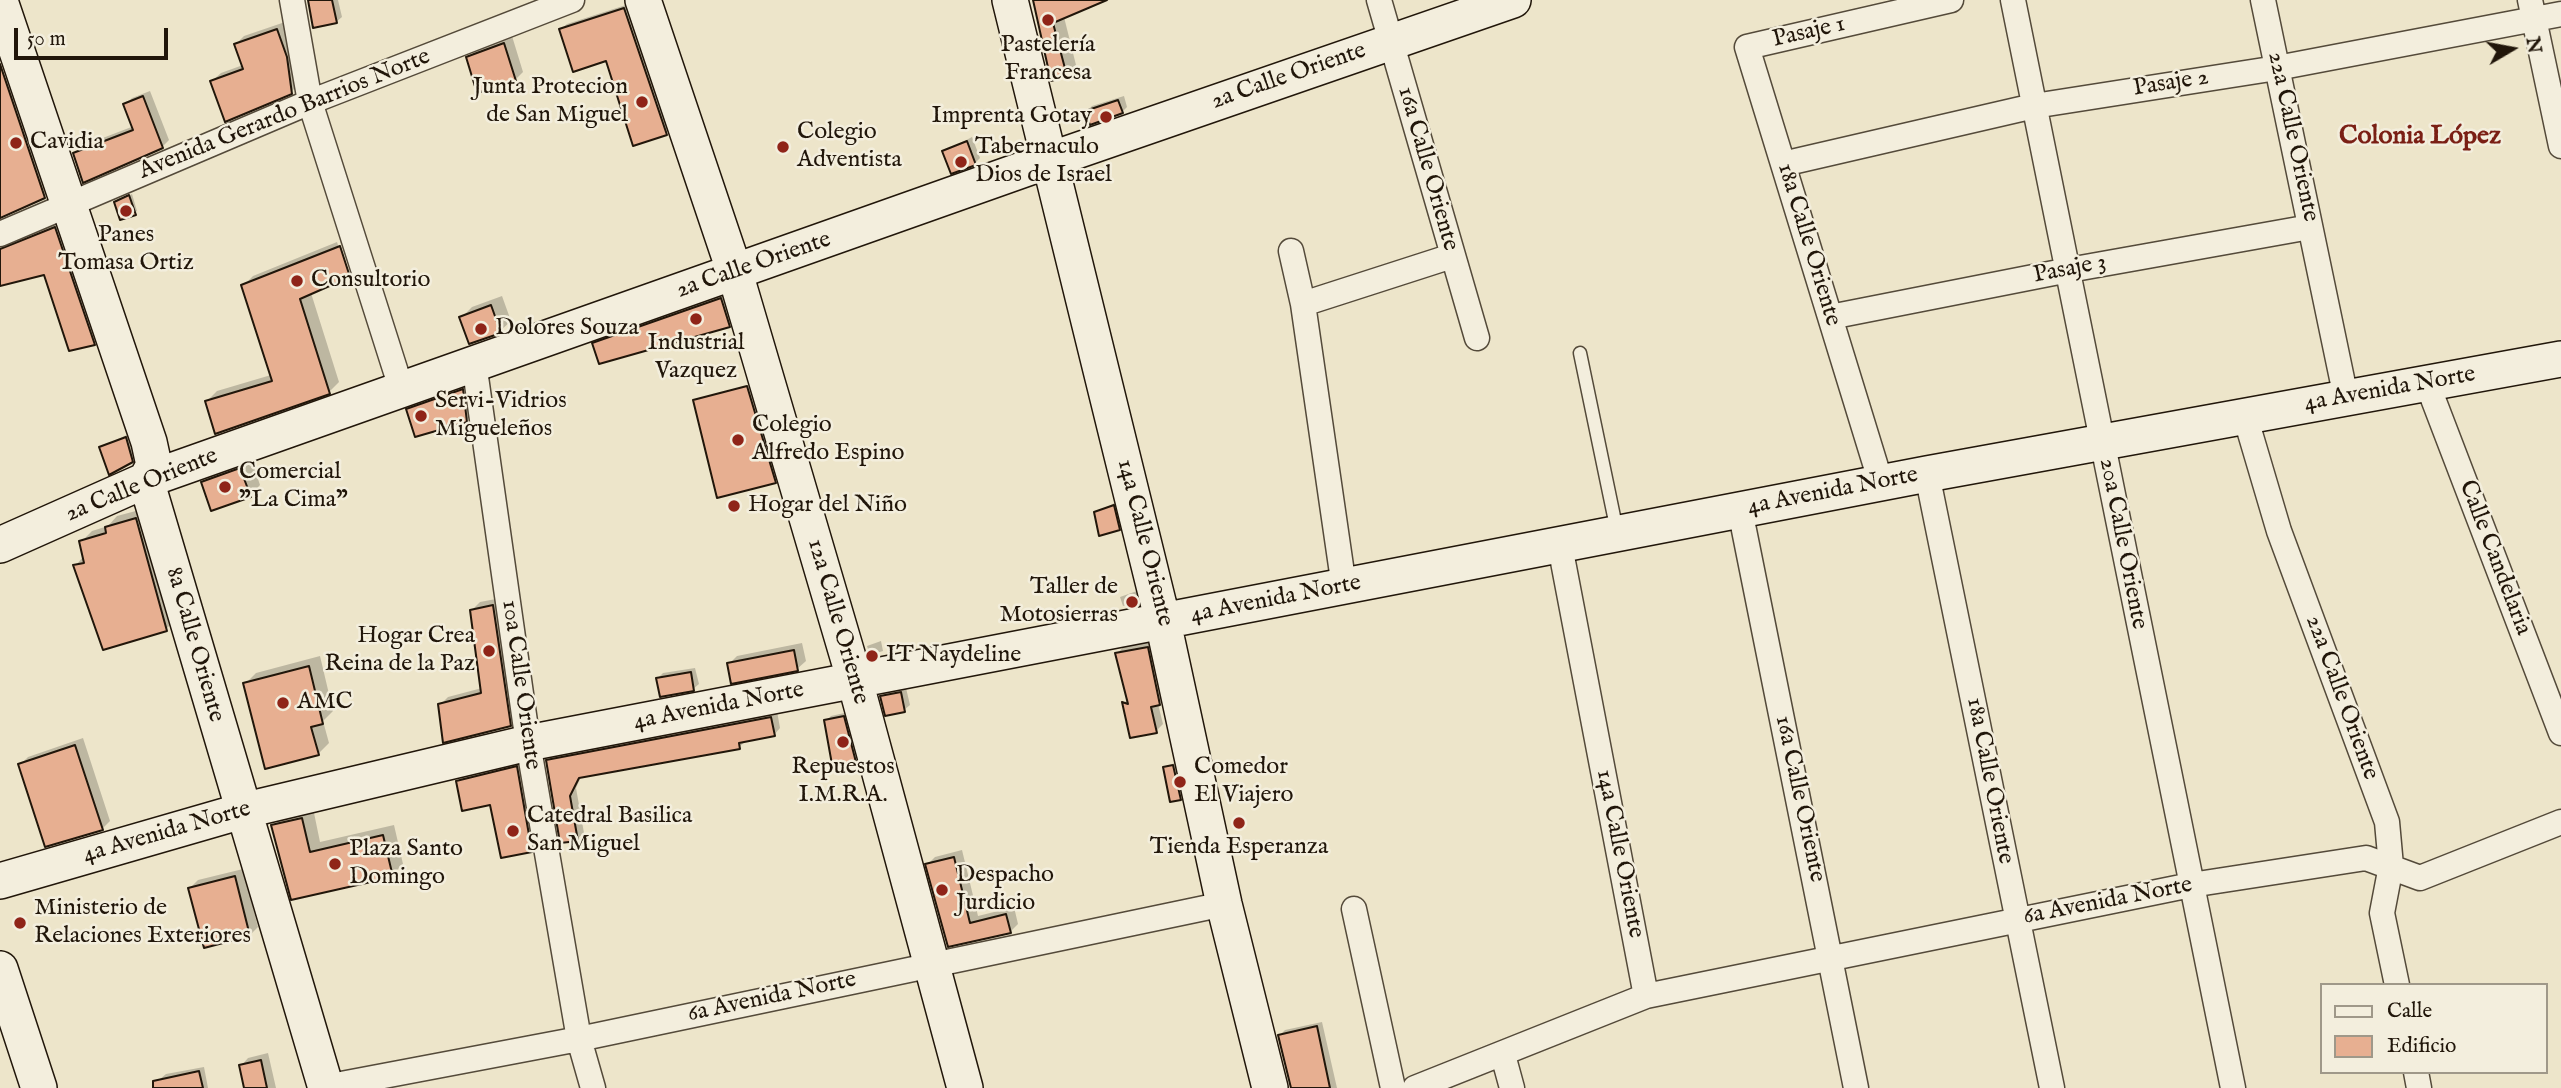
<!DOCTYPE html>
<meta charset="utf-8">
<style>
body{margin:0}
#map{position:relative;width:2561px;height:1088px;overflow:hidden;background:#ede5ca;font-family:"IM FELL English",serif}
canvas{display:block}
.legend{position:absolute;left:2320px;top:983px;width:228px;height:91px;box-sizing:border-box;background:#f3eedd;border:2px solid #9f9889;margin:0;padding:9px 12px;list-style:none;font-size:21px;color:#21160a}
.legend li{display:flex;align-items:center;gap:14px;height:35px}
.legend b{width:35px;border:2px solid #9f9889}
.north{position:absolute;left:2477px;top:14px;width:70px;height:70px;-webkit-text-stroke:5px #f3eedd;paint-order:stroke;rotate:80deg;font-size:19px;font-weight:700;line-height:28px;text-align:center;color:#21160a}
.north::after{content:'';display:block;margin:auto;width:24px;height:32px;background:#21160a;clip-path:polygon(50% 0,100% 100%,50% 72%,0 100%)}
.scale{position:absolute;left:14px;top:28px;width:154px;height:32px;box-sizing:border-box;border:4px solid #21160a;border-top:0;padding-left:9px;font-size:21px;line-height:24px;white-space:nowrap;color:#21160a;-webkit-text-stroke:5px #f3eedd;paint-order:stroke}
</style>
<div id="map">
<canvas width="2561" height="1088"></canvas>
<ul class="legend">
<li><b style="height:9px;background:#f3eedd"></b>Calle</li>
<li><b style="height:19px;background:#e7af91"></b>Edificio</li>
</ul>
<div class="north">N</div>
<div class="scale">50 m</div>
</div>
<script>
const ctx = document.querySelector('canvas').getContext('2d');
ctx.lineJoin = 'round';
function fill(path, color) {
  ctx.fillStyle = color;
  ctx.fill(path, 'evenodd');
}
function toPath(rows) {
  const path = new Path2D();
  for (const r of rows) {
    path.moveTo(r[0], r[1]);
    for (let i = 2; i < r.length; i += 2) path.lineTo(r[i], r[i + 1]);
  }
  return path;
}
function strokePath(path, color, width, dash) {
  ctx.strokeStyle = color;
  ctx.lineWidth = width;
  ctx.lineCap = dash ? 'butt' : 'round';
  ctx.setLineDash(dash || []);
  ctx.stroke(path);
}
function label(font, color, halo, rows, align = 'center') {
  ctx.font = font + ' "IM FELL English",serif';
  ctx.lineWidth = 5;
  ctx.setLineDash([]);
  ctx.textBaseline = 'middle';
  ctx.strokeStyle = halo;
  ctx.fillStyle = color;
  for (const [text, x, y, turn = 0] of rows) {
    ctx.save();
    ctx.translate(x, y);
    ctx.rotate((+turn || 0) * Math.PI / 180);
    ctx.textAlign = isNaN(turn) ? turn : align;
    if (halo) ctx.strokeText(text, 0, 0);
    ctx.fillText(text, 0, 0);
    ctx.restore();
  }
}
const shadow = toPath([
 [309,0,338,0,342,17,336,22],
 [1035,0,1109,0,1064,17,1076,65,1066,75],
 [629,4,671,128,666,133,607,59,561,29,567,24],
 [285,22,299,84,291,92,212,81,221,73,243,65,236,44,244,36],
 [512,36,523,72,515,80,468,58,476,50],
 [15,75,53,188,44,197,0,216,0,80],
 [150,91,169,140,162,147,75,154,82,146,134,126,125,105,132,98],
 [1124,96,1127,107,1122,112,1087,111,1092,106],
 [972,137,980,158,975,163,944,152],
 [132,194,137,211,122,218,116,202],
 [64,219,103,335,94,344,45,273,0,284,0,238],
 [350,237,359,265,349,275,311,293,339,382,329,392,207,401,217,391,271,375,243,286,253,276,337,242,347,273,351,273,340,241],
 [729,291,737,317,729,325,594,344,602,336],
 [502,296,511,321,500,331,461,318,472,307],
 [749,385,777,479,775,481,695,400],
 [466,387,470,417,466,420,408,410],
 [131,433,137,455,132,461,101,447],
 [251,458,260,485,250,496,203,482,214,471],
 [1118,501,1124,523,1119,529,1096,513],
 [147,508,177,618,166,629,75,566,84,556,81,542,92,531,108,526,117,516],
 [1137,591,1139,602,1123,606,1120,597],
 [501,598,518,716,510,725,440,705,448,697,482,688,472,610,480,602],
 [881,641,883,651,870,655,867,646],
 [1155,641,1167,697,1158,704,1163,724,1156,731,1124,703,1128,699,1117,654,1124,646],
 [802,643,806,661,797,669,729,664,737,656],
 [320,656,333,711,323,721,329,743,318,754,245,684,256,673],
 [695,668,699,684,693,689,658,678,663,673],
 [906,688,910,705,904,710,882,696,887,691],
 [777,711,780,728,774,735,746,741,739,747,582,775,576,788,584,833,577,839,548,761,554,754],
 [849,712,861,759,856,764,826,721,831,716],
 [83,738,110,821,102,829,20,765,28,757],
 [525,759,539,843,531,851,491,803,458,781,466,773],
 [1178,761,1185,793,1180,799,1165,768],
 [313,808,320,842,394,825,403,864,392,875,292,897,273,826,284,815],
 [962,850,978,916,1014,907,1018,924,1010,932,949,945,927,865,935,857],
 [243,869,258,927,250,935,190,888,198,880],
 [1322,1022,1337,1088,1293,1088,1280,1035,1285,1030],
 [268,1053,276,1088,247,1088,241,1066,248,1058],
 [204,1067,208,1088,162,1088,160,1079,166,1074]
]);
const building = toPath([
 [308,0,332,0,337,23,313,28,308,0],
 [1033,0,1107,0,1053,23,1067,76,1051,81,1033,0],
 [624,8,667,135,633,146,606,61,573,72,559,29,624,8],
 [277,29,287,57,292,94,225,122,210,81,243,69,234,44,277,29],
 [504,43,516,81,477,93,466,57,504,43],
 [0,64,45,198,0,218,0,64],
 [143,96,163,148,83,183,73,153,133,130,123,104,143,96],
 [1118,100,1123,113,1090,125,1085,111,1118,100],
 [967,141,976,165,951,174,942,151,967,141],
 [129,195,136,215,120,220,114,202,129,195],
 [55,227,95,345,69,351,44,275,0,286,0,249,55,227],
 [340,246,350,277,300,299,330,394,215,434,205,401,272,381,241,285,340,246],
 [721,298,730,327,599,364,592,343,721,298],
 [491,305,501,333,469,344,459,317,491,305],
 [747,386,776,483,717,498,693,400,747,386],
 [463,389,467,422,415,437,406,409,463,389],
 [126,437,133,462,109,475,99,447,126,437],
 [240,468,251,497,211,511,201,482,240,468],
 [1114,505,1120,530,1099,536,1094,512,1114,505],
 [136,518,167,631,103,650,73,565,84,563,79,541,106,533,105,527,136,518],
 [493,605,511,726,443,743,438,704,481,693,470,610,493,605],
 [1148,647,1160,705,1151,707,1157,733,1130,738,1122,702,1128,704,1115,653,1148,647],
 [794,650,798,671,731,684,727,663,794,650],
 [309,666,323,724,311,727,319,755,265,769,243,683,309,666],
 [691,672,694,691,660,697,656,678,691,672],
 [901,692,905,712,885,716,880,696,901,692],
 [844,716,857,766,833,770,824,720,844,716],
 [771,717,775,736,739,743,740,749,579,778,570,796,578,841,560,843,546,760,771,717],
 [75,745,103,830,45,847,18,764,75,745],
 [1173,765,1181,800,1170,802,1163,767,1173,765],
 [517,766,532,852,501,858,490,805,462,811,456,781,517,766],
 [302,818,310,852,383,835,393,877,291,900,271,825,302,818],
 [954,857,970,923,1006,914,1011,933,948,947,925,864,954,857],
 [235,876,250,936,204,948,188,888,235,876],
 [1317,1026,1330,1088,1291,1088,1278,1035,1317,1026],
 [261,1060,267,1088,244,1088,239,1065,261,1060],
 [199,1071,203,1088,153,1088,153,1081,199,1071]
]);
const lane = toPath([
 [1580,353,1617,531]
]);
const street = toPath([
 [292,0,310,102,402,391],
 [1379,0,1477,338],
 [2013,0,2233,1088],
 [2263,0,2346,398],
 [2530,0,2561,146],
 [1783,164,2034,106,2277,68,2561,14],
 [0,234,310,102,572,0],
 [1291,251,1303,304,1344,587],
 [1303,304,1452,256],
 [1830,317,2069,270,2310,227],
 [474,363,528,743,579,1039,593,1088],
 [2427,383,2561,733],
 [2245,416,2279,531,2387,822,2391,866,2382,913,2397,985],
 [1927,474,2052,1088],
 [1881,483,1747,47,1951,0],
 [1740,510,1856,1088],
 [1560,546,1646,996],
 [1354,909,1393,1088],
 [1503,1055,1512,1088],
 [2416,1072,2419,1088],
 [320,1088,579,1039,1224,904],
 [1415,1088,1646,996,2191,885,2366,858,2420,878,2561,822]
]);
const secondary = toPath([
 [643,0,735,273,855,681,965,1088],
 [1010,0,1163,622,1224,904,1270,1088],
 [0,1,149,442,154,465,146,480,326,1088],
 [0,545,146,480,1050,160,1513,0],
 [0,881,242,811,528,743,1927,474,2561,359],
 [0,969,39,1088]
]);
const markers = [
 [1048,20,7,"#8f2418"],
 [642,102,7,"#8f2418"],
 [1106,117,7,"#8f2418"],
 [16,143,7,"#8f2418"],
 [783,147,7,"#8f2418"],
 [961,162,7,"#8f2418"],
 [126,211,7,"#8f2418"],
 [297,281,7,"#8f2418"],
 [696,319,7,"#8f2418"],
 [481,329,7,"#8f2418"],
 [421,416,7,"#8f2418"],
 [738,440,7,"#8f2418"],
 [225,487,7,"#8f2418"],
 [734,506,7,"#8f2418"],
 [1132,602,7,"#8f2418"],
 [489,651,7,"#8f2418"],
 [872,656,7,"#8f2418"],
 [283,703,7,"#8f2418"],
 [843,742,7,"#8f2418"],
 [1180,782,7,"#8f2418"],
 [1239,823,7,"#8f2418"],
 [513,831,7,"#8f2418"],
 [335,864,7,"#8f2418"],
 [942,890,7,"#8f2418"],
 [20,923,7,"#8f2418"]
];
const streetNames = [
 ["Pasaje 1",1809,33,-13],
 ["2a Calle Oriente",1289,77,-19],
 ["Pasaje 2",2171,84,-9],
 ["Avenida Gerardo Barrios Norte",285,115,-22],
 ["22a Calle Oriente",2292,137,78],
 ["16a Calle Oriente",1427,169,74],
 ["18a Calle Oriente",1808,245,73],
 ["2a Calle Oriente",754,266,-19],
 ["Pasaje 3",2070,270,-11],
 ["4a Avenida Norte",2390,390,-10],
 ["2a Calle Oriente",142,486,-22],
 ["4a Avenida Norte",1833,492,-11],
 ["14a Calle Oriente",1144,543,76],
 ["20a Calle Oriente",2122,544,79],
 ["Calle Candelaria",2494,558,69],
 ["4a Avenida Norte",1276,600,-11],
 ["12a Calle Oriente",837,622,74],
 ["8a Calle Oriente",194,645,74],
 ["10a Calle Oriente",520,685,82],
 ["22a Calle Oriente",2341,698,70],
 ["4a Avenida Norte",719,707,-11],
 ["18a Calle Oriente",1989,781,79],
 ["16a Calle Oriente",1799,799,78],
 ["4a Avenida Norte",167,833,-16],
 ["14a Calle Oriente",1619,854,79],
 ["6a Avenida Norte",2108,902,-11],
 ["6a Avenida Norte",772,998,-12]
];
const poiNames = [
 ["Pastelería",1048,46,"center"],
 ["Francesa",1048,74,"center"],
 ["Junta Protecion",628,88,"right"],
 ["de San Miguel",628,116,"right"],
 ["Imprenta Gotay",1092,117,"right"],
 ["Colegio",797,133],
 ["Adventista",797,161],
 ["Cavidia",30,143],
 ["Tabernaculo",975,148],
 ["Dios de Israel",975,176],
 ["Panes",126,236,"center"],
 ["Tomasa Ortiz",126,264,"center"],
 ["Consultorio",311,281],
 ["Dolores Souza",495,329],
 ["Industrial",696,344,"center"],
 ["Vazquez",696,372,"center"],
 ["Servi-Vidrios",435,402],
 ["Migueleños",435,430],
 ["Colegio",752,426],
 ["Alfredo Espino",752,454],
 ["Comercial",239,473],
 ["\"La Cima\"",239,501],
 ["Hogar del Niño",748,506],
 ["Taller de",1118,588,"right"],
 ["Motosierras",1118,616,"right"],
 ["Hogar Crea",475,637,"right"],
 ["Reina de la Paz",475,665,"right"],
 ["IT Naydeline",886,656],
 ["AMC",297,703],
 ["Repuestos",843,768,"center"],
 ["I.M.R.A.",843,796,"center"],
 ["Comedor",1194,768],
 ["El Viajero",1194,796],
 ["Catedral Basilica",527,817],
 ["San Miguel",527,845],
 ["Tienda Esperanza",1239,848,"center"],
 ["Plaza Santo",349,850],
 ["Domingo",349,878],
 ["Despacho",956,876],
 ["Jurdicio",956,904],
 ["Ministerio de",34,909],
 ["Relaciones Exteriores",34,937]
];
const neighbourhoodNames = [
 ["Colonia López",2420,138]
];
fill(shadow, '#0003');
fill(building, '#e7af91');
strokePath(building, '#21160a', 2);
strokePath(lane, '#544a3a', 15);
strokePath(street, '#544a3a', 27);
strokePath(secondary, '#21160a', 38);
strokePath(lane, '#f3eedd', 12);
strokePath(street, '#f3eedd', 24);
strokePath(secondary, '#f3eedd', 35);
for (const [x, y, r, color] of markers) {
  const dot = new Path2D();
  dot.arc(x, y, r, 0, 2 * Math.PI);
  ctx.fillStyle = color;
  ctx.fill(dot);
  strokePath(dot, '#f3eedd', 2.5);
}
label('24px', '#21160a', '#f3eedd', streetNames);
label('24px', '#21160a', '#f3eedd', poiNames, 'left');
label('bold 26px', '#7a1f14', '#f3eedd', neighbourhoodNames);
</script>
